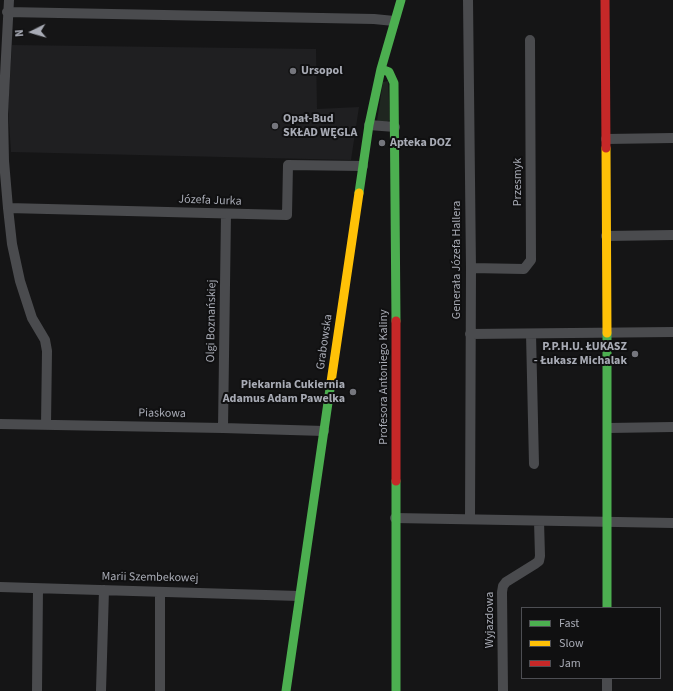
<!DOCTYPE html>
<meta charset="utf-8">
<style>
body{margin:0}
#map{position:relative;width:673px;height:691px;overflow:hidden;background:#151516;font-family:"Source Sans 3",sans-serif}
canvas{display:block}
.legend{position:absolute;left:521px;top:607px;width:140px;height:72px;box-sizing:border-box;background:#101011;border:1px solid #4d4e53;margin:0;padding:5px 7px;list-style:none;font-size:12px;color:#a8abb5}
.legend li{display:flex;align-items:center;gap:8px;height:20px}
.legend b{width:20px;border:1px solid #4d4e53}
.north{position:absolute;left:12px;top:12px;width:40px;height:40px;-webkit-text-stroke:3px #101011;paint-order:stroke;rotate:265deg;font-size:11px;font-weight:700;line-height:16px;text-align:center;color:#a8abb5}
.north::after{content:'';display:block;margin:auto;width:14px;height:18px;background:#a8abb5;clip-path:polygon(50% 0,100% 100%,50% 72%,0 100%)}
</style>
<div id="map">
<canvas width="673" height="691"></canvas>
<ul class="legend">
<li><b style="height:5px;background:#4caf50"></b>Fast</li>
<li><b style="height:5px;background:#ffc107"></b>Slow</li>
<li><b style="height:5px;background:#c62828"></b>Jam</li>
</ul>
<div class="north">N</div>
</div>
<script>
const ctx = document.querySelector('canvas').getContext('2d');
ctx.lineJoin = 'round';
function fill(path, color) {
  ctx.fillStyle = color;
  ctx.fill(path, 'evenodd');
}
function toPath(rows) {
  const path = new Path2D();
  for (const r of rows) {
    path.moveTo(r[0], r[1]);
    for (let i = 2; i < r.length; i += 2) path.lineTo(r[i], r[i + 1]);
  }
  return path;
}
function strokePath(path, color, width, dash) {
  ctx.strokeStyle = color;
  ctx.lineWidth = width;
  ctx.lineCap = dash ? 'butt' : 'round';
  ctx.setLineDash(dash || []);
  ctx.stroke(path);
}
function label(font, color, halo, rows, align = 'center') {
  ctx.font = font + ' "Source Sans 3",sans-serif';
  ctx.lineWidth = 4;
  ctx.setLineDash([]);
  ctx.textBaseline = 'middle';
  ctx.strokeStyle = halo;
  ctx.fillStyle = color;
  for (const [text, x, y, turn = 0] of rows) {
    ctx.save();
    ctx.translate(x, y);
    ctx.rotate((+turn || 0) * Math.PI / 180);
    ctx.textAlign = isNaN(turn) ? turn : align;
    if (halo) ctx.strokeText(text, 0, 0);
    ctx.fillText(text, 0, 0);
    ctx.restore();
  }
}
const built = toPath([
 [12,45,316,49,317,109,359,107,351,160,11,152,8,108]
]);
const green = toPath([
 [388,81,390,120,387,122,377,121,383,82]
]);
const street = toPath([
 [9,0,3,114,4,161,8,208,12,244,20,281,32,318,45,340,47,351,46,425],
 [468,0,471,268,470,519],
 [7,12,374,19,394,21],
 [369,125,395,127],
 [606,139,673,138],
 [8,208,287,215,288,165,363,166],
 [606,236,673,235],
 [471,268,524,269,531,260,530,40],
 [470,334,673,332],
 [531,334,534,464],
 [0,424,223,428,324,431],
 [223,428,226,214],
 [608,428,673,427],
 [395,518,673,523],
 [0,587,299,596],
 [607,678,607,691],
 [37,691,38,589],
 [101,691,104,590],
 [160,691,160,592],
 [503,691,502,592,503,586,506,582,535,564,539,561,540,556,539,521]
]);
const fast = toPath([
 [381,69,389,72,394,83,396,321],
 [359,193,369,125,381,69,401,0],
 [607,333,607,608],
 [396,481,396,691],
 [286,691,331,382]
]);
const slow = toPath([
 [606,148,607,333],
 [331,382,359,193]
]);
const jam = toPath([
 [605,0,606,148],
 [396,321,396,481]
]);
const markers = [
 [293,71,4,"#75767d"],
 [275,126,4,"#75767d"],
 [382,143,4,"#75767d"],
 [635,354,4,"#75767d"],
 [353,392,4,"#75767d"]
];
const poiNames = [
 ["Ursopol",301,71],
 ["Opał-Bud",283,119],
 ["SKŁAD WĘGLA",283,133],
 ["Apteka DOZ",390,143],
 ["P.P.H.U. ŁUKASZ",627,347,"right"],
 ["- Łukasz Michalak",627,361,"right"],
 ["Piekarnia Cukiernia",345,385,"right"],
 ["Adamus Adam Pawelka",345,399,"right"]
];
const streetNames = [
 ["Przesmyk",518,182,-90],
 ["Józefa Jurka",210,201,2],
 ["Generała Józefa Hallera",457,260,-90],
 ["Olgi Boznańskiej",212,321,-89],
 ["Grabowska",325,342,-82],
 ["Profesora Antoniego Kaliny",384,377,-90],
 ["Piaskowa",162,414,1],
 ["Marii Szembekowej",150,578,1],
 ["Wyjazdowa",490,620,-90]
];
fill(built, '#1f1f21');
fill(green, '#1f2620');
strokePath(street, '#4a4b4e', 10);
strokePath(fast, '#4caf50', 9);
strokePath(slow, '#ffc107', 9);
strokePath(jam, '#c62828', 9);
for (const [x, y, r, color] of markers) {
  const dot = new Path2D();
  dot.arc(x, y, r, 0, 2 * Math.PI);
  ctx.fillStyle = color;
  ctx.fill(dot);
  strokePath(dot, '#101011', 1.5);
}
label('bold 12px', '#a8abb5', '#101011', poiNames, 'left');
label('12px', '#a8abb5', '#101011', streetNames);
</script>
